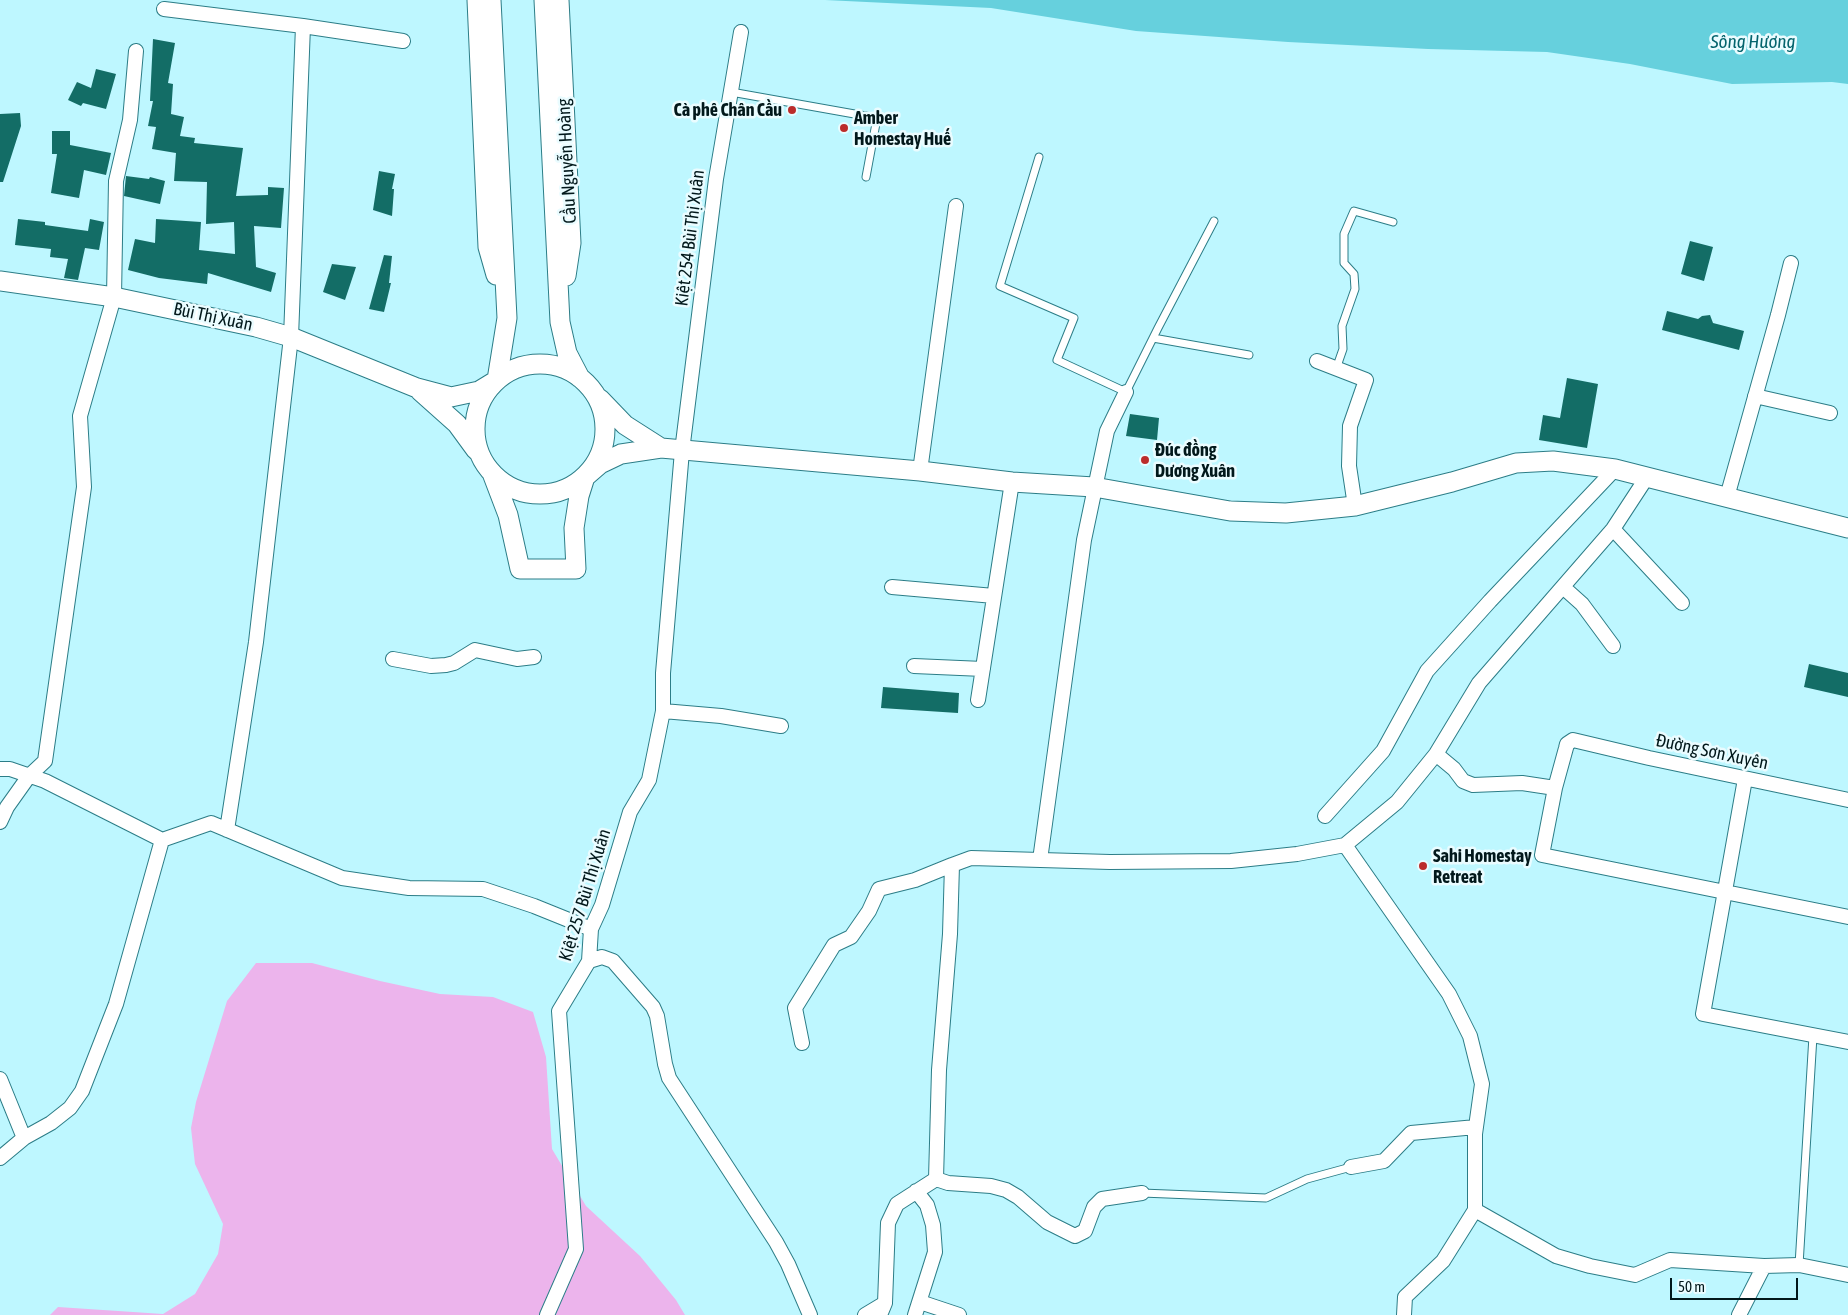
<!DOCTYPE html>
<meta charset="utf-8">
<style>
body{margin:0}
#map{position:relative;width:1848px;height:1315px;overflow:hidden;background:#bef7ff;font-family:"Asap Condensed",sans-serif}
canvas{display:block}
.scale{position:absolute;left:1670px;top:1278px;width:128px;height:22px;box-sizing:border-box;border:2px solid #02181b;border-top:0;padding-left:6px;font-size:15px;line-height:18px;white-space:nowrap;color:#02181b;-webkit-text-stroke:4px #eafcff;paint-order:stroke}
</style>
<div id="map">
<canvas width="1848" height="1315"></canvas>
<div class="scale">50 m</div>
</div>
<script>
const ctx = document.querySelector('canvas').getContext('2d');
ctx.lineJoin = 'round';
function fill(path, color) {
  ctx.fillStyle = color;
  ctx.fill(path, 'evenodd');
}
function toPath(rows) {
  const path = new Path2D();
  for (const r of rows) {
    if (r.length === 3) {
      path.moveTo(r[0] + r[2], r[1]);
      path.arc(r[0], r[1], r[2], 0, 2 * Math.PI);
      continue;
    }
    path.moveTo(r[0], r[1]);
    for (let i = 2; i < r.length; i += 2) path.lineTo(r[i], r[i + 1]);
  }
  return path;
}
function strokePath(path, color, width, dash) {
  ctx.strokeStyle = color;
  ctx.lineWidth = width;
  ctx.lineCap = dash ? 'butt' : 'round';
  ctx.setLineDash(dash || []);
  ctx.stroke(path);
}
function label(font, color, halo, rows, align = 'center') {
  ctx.font = font + ' "Asap Condensed",sans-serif';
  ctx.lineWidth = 5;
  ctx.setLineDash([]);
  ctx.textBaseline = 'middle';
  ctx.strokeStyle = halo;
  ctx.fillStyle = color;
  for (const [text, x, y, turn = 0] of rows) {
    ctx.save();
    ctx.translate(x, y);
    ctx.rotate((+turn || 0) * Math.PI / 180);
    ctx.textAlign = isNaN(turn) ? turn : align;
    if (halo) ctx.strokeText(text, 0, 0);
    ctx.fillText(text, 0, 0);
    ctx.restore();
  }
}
const green = toPath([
 [256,963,312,963,380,981,440,994,493,997,533,1012,546,1057,552,1149,586,1206,640,1256,676,1300,685,1315,50,1315,58,1307,163,1314,195,1294,218,1254,223,1224,195,1164,191,1128,196,1102,227,1001]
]);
const water = toPath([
 [825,0,1848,0,1848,84,1832,82,1732,84,1630,64,1547,52,1428,49,1288,42,1136,31,991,8]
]);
const building = toPath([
 [153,39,175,43,168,83,173,84,171,114,184,117,180,136,195,138,194,143,243,148,236,196,268,195,268,187,284,188,281,228,254,226,256,267,276,273,271,292,208,273,207,284,159,278,128,270,135,239,155,243,156,219,201,222,199,250,235,254,234,222,206,224,207,182,174,181,176,153,152,149,156,127,148,126,153,101,150,101],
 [96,69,116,74,106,109,83,103,81,106,68,100,77,82,91,88],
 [20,113,21,126,3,182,0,182,0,114],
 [52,131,70,131,70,145,111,153,106,175,84,170,79,198,51,193,57,154,52,154],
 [379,171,395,174,392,189,394,189,392,216,373,210],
 [126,176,149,179,150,177,165,181,160,204,124,196],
 [18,219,45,222,45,225,88,231,90,219,104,222,99,250,85,248,78,280,64,278,68,259,50,257,51,249,15,245],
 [1690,241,1713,247,1704,281,1681,274],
 [384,255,392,256,389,283,391,283,384,312,369,309],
 [332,264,356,267,345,300,323,292],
 [1667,311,1698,319,1702,316,1710,315,1713,323,1744,331,1739,350,1662,330],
 [1567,378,1598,384,1587,448,1539,440,1543,415,1560,418],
 [1130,414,1159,418,1157,440,1126,436],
 [1809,664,1848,673,1848,697,1804,687],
 [883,687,959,693,958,713,881,708]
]);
const lane = toPath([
 [731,92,877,118,866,177],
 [1039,157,1000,286,1074,318,1057,360,1126,392,1158,328,1214,221],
 [1153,338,1249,355],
 [1336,369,1343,349,1342,326,1355,289,1354,274,1344,263,1344,234,1354,211,1393,222],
 [1142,1193,1266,1198,1307,1179,1351,1167],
 [1799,1265,1813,1036]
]);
const street = toPath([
 [164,9,303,26,403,41],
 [1317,361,1366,380,1350,426,1349,466,1355,506],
 [1755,396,1830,413],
 [920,471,956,206],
 [1727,497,1778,315,1791,263],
 [1613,529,1682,603],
 [892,587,994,596],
 [1563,587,1582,604,1613,646],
 [393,659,431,666,446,665,454,663,475,650,517,659,534,657],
 [914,666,983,669],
 [978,700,1012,482],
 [663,711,721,716,781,726],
 [1436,754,1454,769,1463,781,1473,785,1522,783,1555,788],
 [0,769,10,769,45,781,162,840,211,823,342,878,409,888,483,889,534,906,591,929],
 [1745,779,1703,1014,1848,1042],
 [1848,800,1649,758,1573,740,1567,744,1566,748,1555,788,1542,855,1848,917],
 [1325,816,1383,751,1427,671,1490,601,1615,469],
 [0,822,7,807,29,776,45,761,84,487,80,416,114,297,116,181,130,120,136,51],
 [227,830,256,642,291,337,303,26],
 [1345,845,1449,994,1470,1036,1482,1084,1475,1134,1475,1210,1443,1261,1405,1297,1404,1315],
 [1040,860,1084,540,1107,431,1126,392],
 [589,961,602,957,613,961,653,1007,657,1016,665,1064,669,1078,776,1242,788,1264,810,1315],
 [802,1043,795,1008,834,945,851,937,869,911,879,889,915,880,952,865],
 [0,1079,24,1138],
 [0,1158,24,1138,51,1123,70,1108,82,1091,116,1004,162,840],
 [1351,1167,1384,1161,1411,1133,1476,1127],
 [936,1179,948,1183,991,1186,1006,1190,1018,1197,1047,1222,1075,1236,1085,1231,1094,1207,1102,1199,1142,1193],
 [1475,1210,1556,1256,1590,1266,1635,1275,1670,1260,1764,1266,1799,1265,1848,1275],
 [920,1302,959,1315],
 [547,1315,576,1249,559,1011,589,961,591,929,602,905,630,812,649,780,663,711,663,673,682,451,716,179,741,32],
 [865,1315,885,1303],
 [880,1315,885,1303,888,1223,897,1204,936,1179,939,1070,950,934,952,865,971,858,1110,862,1231,861,1297,854,1345,845,1397,802,1436,754,1479,683,1613,529,1647,477],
 [915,1315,935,1252,933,1225,927,1205,916,1191],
 [1739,1315,1764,1266]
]);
const secondary = toPath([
 [477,0,488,247,496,275],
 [544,0,560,322,567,353,580,378],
 [559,0,571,243,566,276],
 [0,281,114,297,256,327,291,337,417,388,451,397,479,391,497,380,507,318,491,0],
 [540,429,65],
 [420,391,457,424,476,450],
 [600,399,625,425,661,448],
 [492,473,508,515,520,569,576,569,574,528,579,496,585,477,600,464,621,454,661,448,920,471,1012,482,1094,487,1230,511,1286,513,1355,506,1452,482,1516,463,1553,461,1615,469,1848,528]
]);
const markers = [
 [792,110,5,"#bb2c2b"],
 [844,128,5,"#bb2c2b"],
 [1145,460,5,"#bb2c2b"],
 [1423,866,5,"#bb2c2b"]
];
const poiNames = [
 ["Cà phê Chân Cầu",782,110,"right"],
 ["Amber",854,118],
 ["Homestay Huế",854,139],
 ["Đúc đồng",1155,450],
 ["Dương Xuân",1155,471],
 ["Sahi Homestay",1433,856],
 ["Retreat",1433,877]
];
const streetNames = [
 ["Cầu Nguyễn Hoàng",567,161,-93],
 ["Kiệt 254 Bùi Thị Xuân",690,238,-83],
 ["Bùi Thị Xuân",213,317,12],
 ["Đường Sơn Xuyên",1712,752,12],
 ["Kiệt 257 Bùi Thị Xuân",585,895,-73]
];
const waterNames = [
 ["Sông Hương",1753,42]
];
fill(green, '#ecb4ec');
fill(water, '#66d0dd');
fill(building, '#136d66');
strokePath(lane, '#2c7d87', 9);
strokePath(street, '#2c7d87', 16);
strokePath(secondary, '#2c7d87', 21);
strokePath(lane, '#fff', 7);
strokePath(street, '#fff', 14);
strokePath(secondary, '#fff', 19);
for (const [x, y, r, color] of markers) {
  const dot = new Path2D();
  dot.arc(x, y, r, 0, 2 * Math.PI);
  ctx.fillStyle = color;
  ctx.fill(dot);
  strokePath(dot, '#eafcff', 2);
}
label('bold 18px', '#02181b', '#eafcff', poiNames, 'left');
label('18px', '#02181b', '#eafcff', streetNames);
label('italic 19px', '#04646d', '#eafcff', waterNames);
</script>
